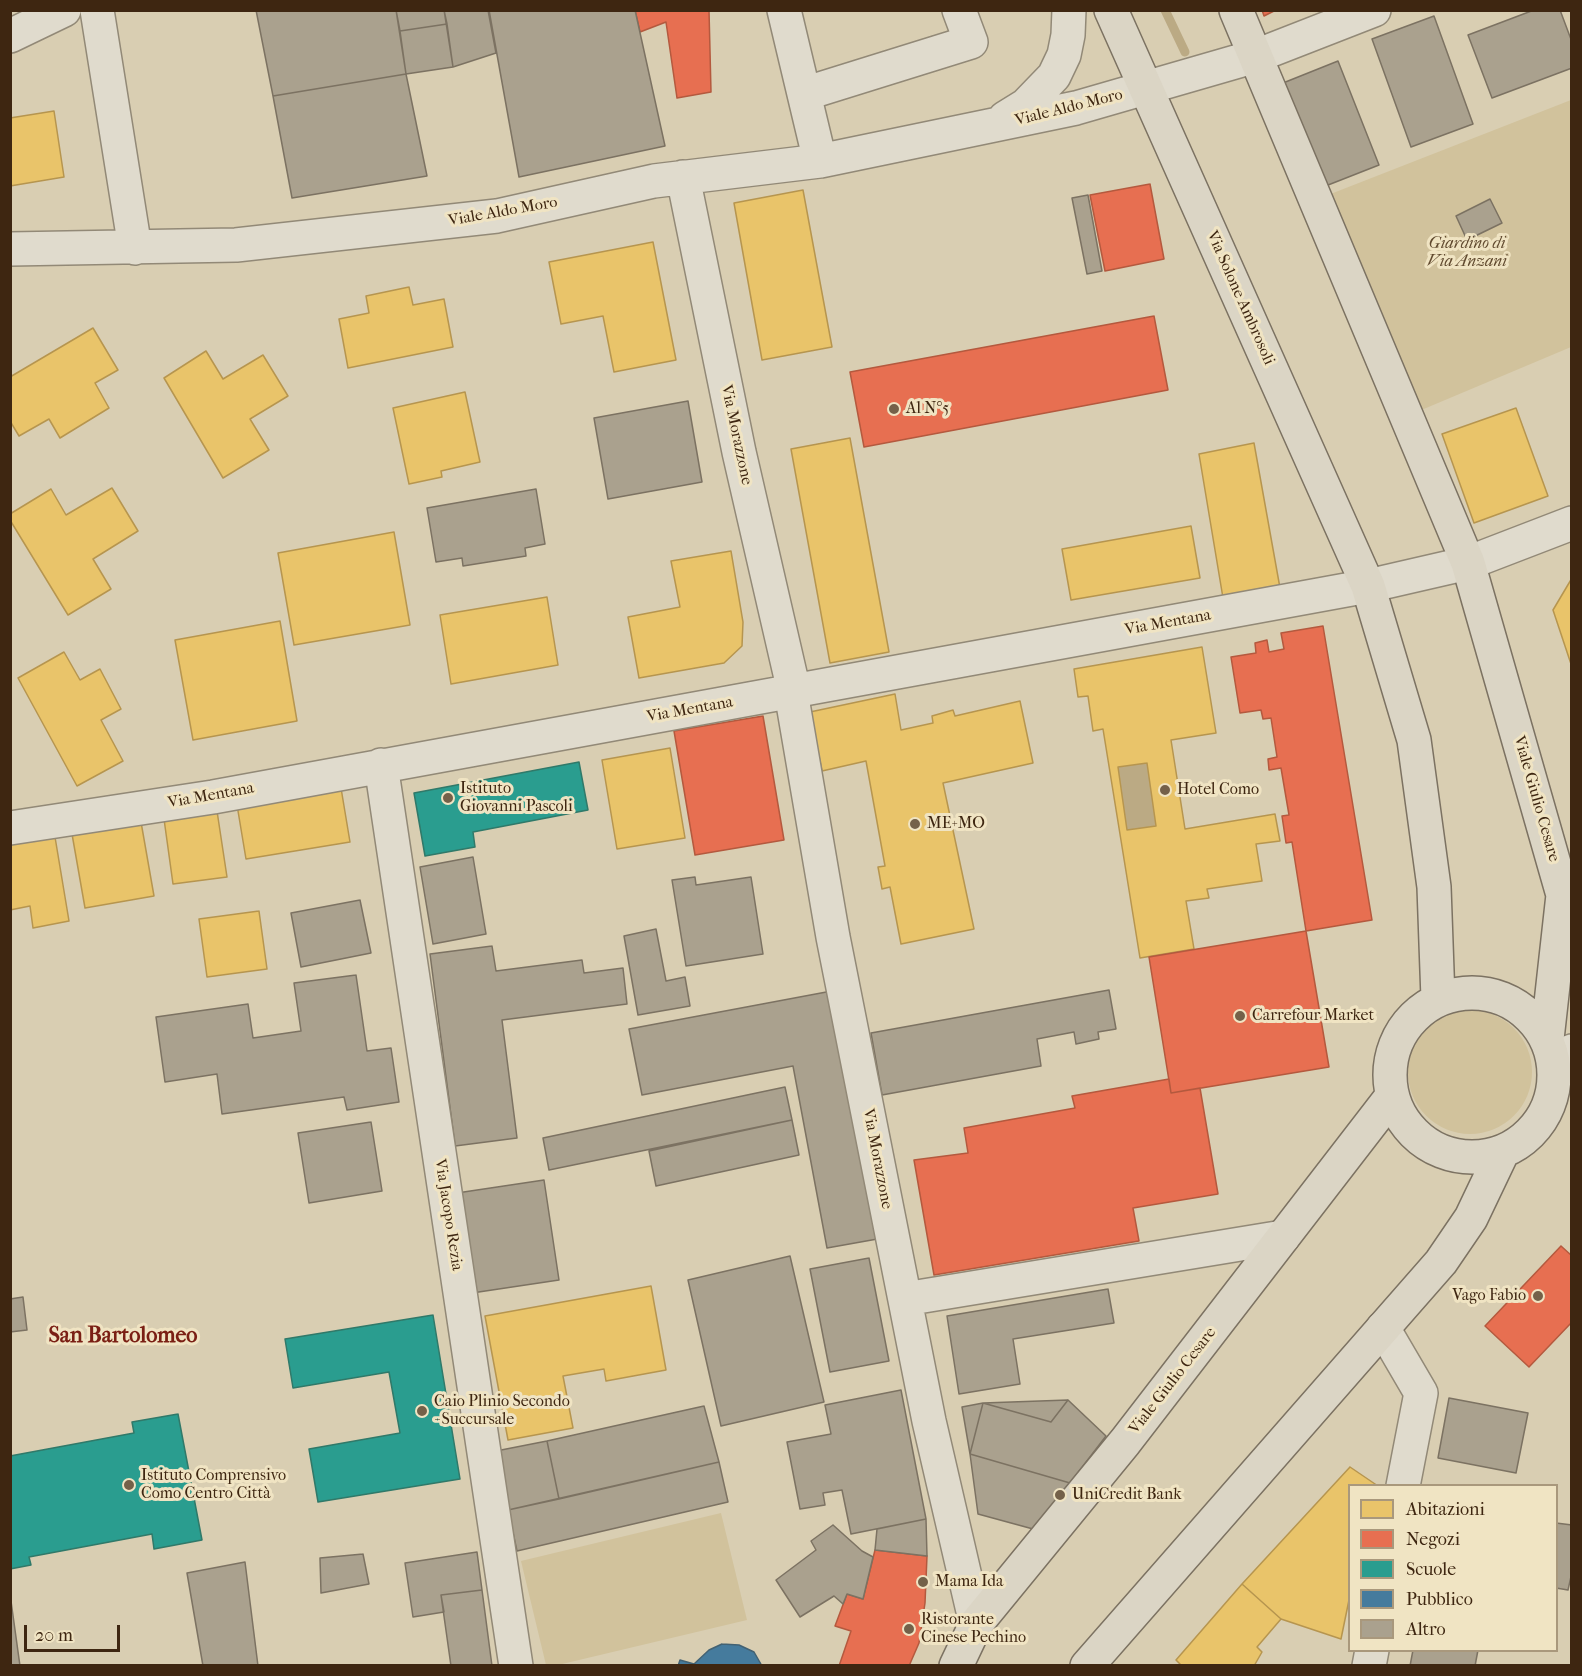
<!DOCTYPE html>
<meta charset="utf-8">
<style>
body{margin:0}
#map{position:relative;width:1582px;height:1676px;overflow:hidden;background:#d9ceb2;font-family:"IM FELL French Canon",serif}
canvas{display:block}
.frame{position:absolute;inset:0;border:12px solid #3e2611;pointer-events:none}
.legend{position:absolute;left:1348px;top:1484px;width:210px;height:168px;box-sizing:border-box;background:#f0e4c3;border:2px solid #a9987c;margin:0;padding:8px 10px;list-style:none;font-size:18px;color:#3e2611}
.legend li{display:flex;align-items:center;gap:12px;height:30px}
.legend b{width:30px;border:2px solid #a9987c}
.scale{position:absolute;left:24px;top:1625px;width:96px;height:27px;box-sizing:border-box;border:3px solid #3e2611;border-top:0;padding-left:8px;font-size:18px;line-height:21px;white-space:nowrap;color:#3e2611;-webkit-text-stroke:4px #f0e4c3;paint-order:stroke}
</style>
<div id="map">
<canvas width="1582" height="1676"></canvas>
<div class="frame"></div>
<ul class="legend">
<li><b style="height:16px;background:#e9c46a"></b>Abitazioni</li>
<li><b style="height:16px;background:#e76f51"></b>Negozi</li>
<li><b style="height:16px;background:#2a9d8f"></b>Scuole</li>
<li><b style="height:16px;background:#457b9d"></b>Pubblico</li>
<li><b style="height:16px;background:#aaa18e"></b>Altro</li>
</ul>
<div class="scale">20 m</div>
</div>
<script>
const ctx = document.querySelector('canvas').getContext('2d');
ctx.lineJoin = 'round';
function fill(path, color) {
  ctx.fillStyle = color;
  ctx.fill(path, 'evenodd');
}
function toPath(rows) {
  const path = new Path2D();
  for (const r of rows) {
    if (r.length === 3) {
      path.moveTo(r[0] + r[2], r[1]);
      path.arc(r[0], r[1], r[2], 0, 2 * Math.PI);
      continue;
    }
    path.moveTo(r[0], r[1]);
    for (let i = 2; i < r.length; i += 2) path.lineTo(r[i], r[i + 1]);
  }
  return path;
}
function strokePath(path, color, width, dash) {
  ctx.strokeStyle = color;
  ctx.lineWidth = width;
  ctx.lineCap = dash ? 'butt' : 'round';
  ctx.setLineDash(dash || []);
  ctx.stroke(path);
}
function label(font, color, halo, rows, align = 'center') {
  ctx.font = font + ' "IM FELL French Canon",serif';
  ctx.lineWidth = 6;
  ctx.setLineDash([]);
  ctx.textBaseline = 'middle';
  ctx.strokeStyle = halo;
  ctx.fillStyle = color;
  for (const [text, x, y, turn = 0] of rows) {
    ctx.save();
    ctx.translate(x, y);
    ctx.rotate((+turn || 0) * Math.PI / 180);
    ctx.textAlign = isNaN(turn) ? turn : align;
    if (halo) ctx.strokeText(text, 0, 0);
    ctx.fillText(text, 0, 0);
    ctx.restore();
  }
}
const green = toPath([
 [1571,100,1571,347,1419,411,1328,195],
 [1470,1072,62],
 [721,1513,747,1620,558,1665,546,1665,521,1561]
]);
const water = toPath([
 [1147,763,1156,826,1127,830,1118,767]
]);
const homes = toPath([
 [54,111,64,177,10,186,10,118,54,111],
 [803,190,832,347,762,360,734,203,803,190],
 [653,242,676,360,614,372,603,316,561,324,549,262,653,242],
 [409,287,413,305,444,299,453,347,348,368,339,319,369,313,366,296,409,287],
 [93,328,118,370,95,383,109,408,60,438,49,419,19,436,10,421,10,377,93,328],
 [206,351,223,379,263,355,288,396,250,419,269,450,223,478,164,378,206,351],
 [465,392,480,462,441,471,442,477,409,484,393,408,465,392],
 [1516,408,1548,496,1474,523,1442,434,1516,408],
 [850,438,889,652,830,663,791,449,850,438],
 [1254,443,1280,588,1223,598,1199,454,1254,443],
 [112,488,138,531,93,559,111,589,68,615,10,520,10,514,51,489,66,515,112,488],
 [1191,526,1200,578,1071,600,1062,549,1191,526],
 [394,532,410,625,294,645,278,553,394,532],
 [731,551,743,622,742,646,724,663,639,678,628,617,680,607,671,561,731,551],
 [1572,578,1572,667,1553,610,1572,578],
 [547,597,558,665,451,684,440,615,547,597],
 [280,621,297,721,193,740,175,640,280,621],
 [1202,647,1216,733,1171,740,1185,829,1275,814,1280,841,1256,844,1262,881,1207,889,1209,898,1186,901,1194,949,1140,958,1103,729,1093,731,1088,696,1078,697,1074,669,1202,647],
 [1147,763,1156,826,1127,830,1118,767,1147,763],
 [64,652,80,680,100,669,121,709,101,720,123,761,77,786,18,678,64,652],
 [895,694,901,730,933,723,932,716,953,710,955,716,1020,701,1033,763,943,783,974,929,901,944,890,887,882,889,878,867,885,866,866,761,822,771,810,712,895,694],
 [670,748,685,838,617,849,602,760,670,748],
 [341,788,350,842,246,859,237,805,341,788],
 [217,811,227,877,173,884,164,819,217,811],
 [141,822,154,896,85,908,72,834,141,822],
 [54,831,69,921,33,928,30,906,10,910,10,839,54,831],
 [259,911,267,969,207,977,199,919,259,911],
 [651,1286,666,1370,606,1381,604,1369,563,1376,573,1428,508,1440,485,1316,651,1286],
 [1350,1467,1378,1486,1350,1486,1350,1595,1341,1639,1281,1619,1242,1584,1350,1467],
 [1242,1584,1281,1619,1257,1647,1262,1652,1254,1666,1182,1666,1176,1660,1242,1584]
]);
const shops = toPath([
 [635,10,709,10,711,92,677,98,666,22,640,32,635,10],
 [1262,10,1276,10,1264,16,1262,10],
 [1150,184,1164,259,1105,271,1090,195,1150,184],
 [1154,316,1168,390,864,447,850,372,1154,316],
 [1323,626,1372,920,1306,931,1292,842,1286,843,1282,816,1289,815,1281,768,1269,770,1268,759,1277,757,1271,718,1263,719,1261,710,1240,713,1231,657,1256,653,1255,643,1267,640,1269,652,1284,649,1281,633,1323,626],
 [763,716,784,840,695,855,674,731,763,716],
 [1306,931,1329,1067,1171,1093,1149,957,1306,931],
 [1169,1079,1171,1093,1200,1088,1218,1194,1133,1208,1139,1241,934,1275,914,1160,968,1153,964,1128,1075,1108,1072,1096,1169,1079],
 [1561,1246,1572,1256,1572,1322,1529,1367,1485,1326,1561,1246],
 [875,1550,927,1556,925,1603,919,1643,909,1666,839,1666,851,1631,835,1626,847,1594,863,1599,875,1550]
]);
const schools = toPath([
 [579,762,588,810,473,832,475,847,425,856,414,793,579,762],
 [433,1315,460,1479,318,1502,309,1449,400,1433,389,1372,293,1388,285,1339,433,1315],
 [178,1414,202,1540,154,1549,152,1534,29,1557,31,1565,10,1569,10,1456,134,1433,132,1422,178,1414]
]);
const public = toPath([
 [722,1644,739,1645,754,1652,762,1666,678,1666,680,1660,694,1664,709,1650,722,1644]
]);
const stream = toPath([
 [1165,10,1185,52]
]);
const building = toPath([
 [256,10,396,10,406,74,273,96,256,10],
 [396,10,444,10,447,24,400,31,396,10],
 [444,10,488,10,496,53,453,67,444,10],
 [489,10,635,10,665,146,519,177,489,10],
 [1534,10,1560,10,1572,42,1572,68,1492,98,1468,35,1534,10],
 [1434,16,1473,124,1411,147,1372,39,1434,16],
 [447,24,453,67,406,74,400,31,447,24],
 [1338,61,1379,165,1323,187,1283,83,1338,61],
 [406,74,427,176,292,198,273,96,406,74],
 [1088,195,1102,271,1087,274,1072,198,1088,195],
 [1490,199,1502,223,1467,240,1456,216,1490,199],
 [688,401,702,482,608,499,594,418,688,401],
 [536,489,545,544,525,548,526,556,463,566,462,558,436,562,427,508,536,489],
 [473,857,486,934,433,944,420,867,473,857],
 [695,877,696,885,751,877,763,954,686,966,672,880,695,877],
 [360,900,371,953,301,967,291,913,360,900],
 [656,929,666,981,685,977,690,1006,638,1015,624,936,656,929],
 [492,946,496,971,582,960,584,973,623,968,627,1004,502,1020,517,1138,455,1146,430,954,492,946],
 [356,975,367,1051,391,1048,399,1102,347,1110,344,1097,222,1114,217,1074,165,1082,156,1017,248,1004,253,1038,301,1031,294,983,356,975],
 [837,990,883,1238,827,1248,793,1066,642,1095,629,1029,837,990],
 [1109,990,1116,1029,1098,1032,1099,1039,1076,1044,1074,1032,1037,1039,1041,1066,882,1095,871,1033,1109,990],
 [785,1087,792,1120,549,1170,543,1138,785,1087],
 [792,1120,799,1155,656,1186,649,1151,792,1120],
 [371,1122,382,1191,309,1203,298,1133,371,1122],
 [544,1180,559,1280,472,1293,457,1193,544,1180],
 [790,1256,824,1402,721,1426,688,1280,790,1256],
 [869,1258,889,1361,830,1372,810,1269,869,1258],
 [1108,1289,1114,1323,1013,1339,1020,1384,959,1394,947,1316,1108,1289],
 [23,1297,27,1330,10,1332,10,1299,23,1297],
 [901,1390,926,1519,851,1534,842,1490,823,1493,825,1505,800,1509,787,1442,831,1434,825,1405,901,1390],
 [1449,1398,1528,1413,1516,1473,1438,1458,1449,1398],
 [1068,1400,1106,1436,1070,1483,970,1454,983,1403,1051,1422,1068,1400],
 [1068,1400,1051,1422,983,1403,1068,1400],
 [983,1403,970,1454,962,1407,983,1403],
 [704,1406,719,1462,559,1499,547,1441,704,1406],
 [547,1441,559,1499,508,1510,496,1451,547,1441],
 [970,1454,1070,1483,1033,1529,978,1514,970,1454],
 [719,1462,728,1502,517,1551,508,1510,719,1462],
 [926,1519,927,1556,875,1550,877,1529,926,1519],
 [1556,1523,1572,1525,1572,1572,1568,1590,1556,1588,1556,1523],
 [833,1525,862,1551,873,1557,863,1599,847,1594,843,1604,834,1596,800,1617,776,1580,816,1550,811,1541,833,1525],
 [477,1552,482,1590,441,1595,444,1612,413,1617,405,1563,477,1552],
 [363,1554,369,1584,321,1593,320,1558,363,1554],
 [245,1562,258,1666,203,1666,187,1573,245,1562],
 [482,1590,492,1666,451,1666,441,1595,482,1590],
 [11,1601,20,1666,10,1666,11,1601],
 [1413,1650,1478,1650,1475,1666,1410,1666,1413,1650]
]);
const minor = toPath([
 [97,10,135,248],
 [784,10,820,161],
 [10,36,64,10],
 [804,94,971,42,959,10],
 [1005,118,1026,105,1054,76,1064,55,1068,35,1069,10],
 [683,177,739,452,794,691],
 [10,249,236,245,497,216,654,181,820,161,1076,108,1256,56,1374,10],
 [791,692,833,937,929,1421,976,1624],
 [381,765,516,1666],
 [10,828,213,797,1368,586,1468,563,1572,523],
 [1553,1059,1572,1051],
 [905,1299,1283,1237],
 [1383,1328,1421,1393,1403,1486],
 [1369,1666,1372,1650]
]);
const major = toPath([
 [1111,10,1368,586,1414,740,1434,887,1438,999],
 [1236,10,1468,563,1563,895,1547,1039],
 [1472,1075,82],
 [956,1666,976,1624,1125,1442,1392,1096],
 [1087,1666,1441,1262,1471,1218,1502,1153]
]);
const markers = [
 [894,409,6,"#746149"],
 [1165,790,6,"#746149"],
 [448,798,6,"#746149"],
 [915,824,6,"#746149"],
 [1240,1016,6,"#746149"],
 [1538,1296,6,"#746149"],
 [422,1411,6,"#746149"],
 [129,1485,6,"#746149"],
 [1060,1495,6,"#746149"],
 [923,1582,6,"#746149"],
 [909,1629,6,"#746149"]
];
const streetNames = [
 ["Viale Aldo Moro",1069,108,-14],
 ["Viale Aldo Moro",503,212,-10],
 ["Via Solone Ambrosoli",1240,298,66],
 ["Via Morazzone",736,435,78],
 ["Via Mentana",1168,623,-10],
 ["Via Mentana",690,710,-10],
 ["Via Mentana",211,796,-10],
 ["Viale Giulio Cesare",1536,799,74],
 ["Via Morazzone",877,1159,79],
 ["Via Jacopo Rezia",448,1215,81],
 ["Viale Giulio Cesare",1173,1381,-52]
];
const parkNames = [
 ["Giardino di",1467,244],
 ["Via Anzani",1467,262]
];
const poiNames = [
 ["Al N°5",906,409],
 ["Istituto",460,789],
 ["Giovanni Pascoli",460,807],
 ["Hotel Como",1177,790],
 ["ME+MO",927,824],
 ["Carrefour Market",1252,1016],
 ["Vago Fabio",1526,1296,"right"],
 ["Caio Plinio Secondo",434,1402],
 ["- Succursale",434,1420],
 ["Istituto Comprensivo",141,1476],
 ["Como Centro Città",141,1494],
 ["UniCredit Bank",1072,1495],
 ["Mama Ida",935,1582],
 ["Ristorante",921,1620],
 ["Cinese Pechino",921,1638]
];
const districtNames = [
 ["San Bartolomeo",123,1337]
];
fill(green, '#d1c29c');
fill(water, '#bbaa84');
fill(homes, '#e9c46a');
strokePath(homes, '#b6954f', 1.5);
fill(shops, '#e76f51');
strokePath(shops, '#b4593e', 1.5);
fill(schools, '#2a9d8f');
strokePath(schools, '#307969', 1.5);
fill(public, '#457b9d');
strokePath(public, '#436273', 1.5);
strokePath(stream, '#bbaa84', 9);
fill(building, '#aaa18e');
strokePath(building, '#7c7262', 1.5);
strokePath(minor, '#928977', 36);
strokePath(major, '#7c7262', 36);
strokePath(minor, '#e0dbcd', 33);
strokePath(major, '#dbd5c5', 33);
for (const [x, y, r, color] of markers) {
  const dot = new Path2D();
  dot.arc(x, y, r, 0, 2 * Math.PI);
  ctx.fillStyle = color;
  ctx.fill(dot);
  strokePath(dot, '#f0e4c3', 2);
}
label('16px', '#3e2611', '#f0e4c3', streetNames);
label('italic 16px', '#614a2f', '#f0e4c3', parkNames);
label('16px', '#3e2611', '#f0e4c3', poiNames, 'left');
label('bold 22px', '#7a1f14', '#f0e4c3', districtNames);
</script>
